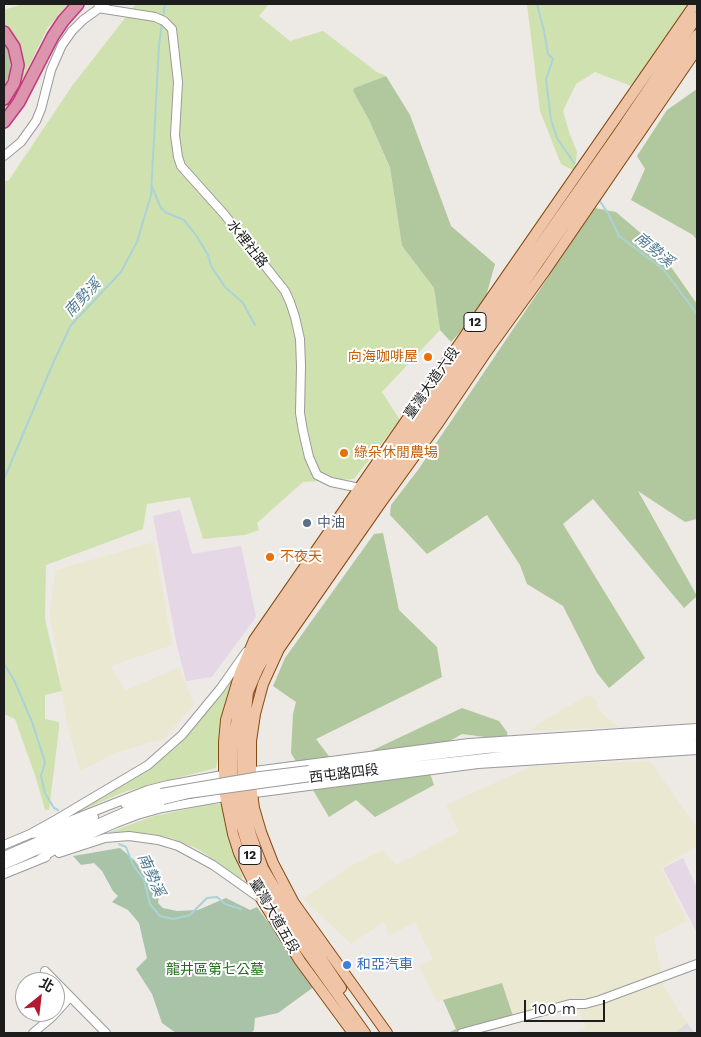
<!DOCTYPE html>
<meta charset="utf-8">
<style>
body{margin:0}
#map{position:relative;width:701px;height:1037px;overflow:hidden;background:#ede9e4;font-family:"Work Sans","Noto Sans TC",sans-serif}
canvas{display:block}
.frame{position:absolute;inset:0;border:5px solid #1d1d1d;pointer-events:none}
.north{position:absolute;left:15px;top:972px;width:50px;height:50px;box-sizing:border-box;background:#fff;border:1px solid #a5a5a5;border-radius:50%;rotate:29deg;font-size:14px;font-weight:700;line-height:20px;text-align:center;color:#1d1d1d}
.north::after{content:'';display:block;margin:auto;width:18px;height:22px;background:#b21831;clip-path:polygon(50% 0,100% 100%,50% 72%,0 100%)}
.scale{position:absolute;left:524px;top:1000px;width:81px;height:22px;box-sizing:border-box;border:2px solid #1d1d1d;border-top:0;padding-left:6px;font-size:15px;line-height:18px;white-space:nowrap;color:#1d1d1d;-webkit-text-stroke:4px #fff;paint-order:stroke}
</style>
<div id="map">
<canvas width="701" height="1037"></canvas>
<div class="frame"></div>
<div class="north">北</div>
<div class="scale">100 m</div>
</div>
<script>
const ctx = document.querySelector('canvas').getContext('2d');
ctx.lineJoin = 'round';
function fill(path, color) {
  ctx.fillStyle = color;
  ctx.fill(path, 'evenodd');
}
function toPath(rows) {
  const path = new Path2D();
  for (const r of rows) {
    path.moveTo(r[0], r[1]);
    for (let i = 2; i < r.length; i += 2) path.lineTo(r[i], r[i + 1]);
  }
  return path;
}
function strokePath(path, color, width, dash) {
  ctx.strokeStyle = color;
  ctx.lineWidth = width;
  ctx.lineCap = dash ? 'butt' : 'round';
  ctx.setLineDash(dash || []);
  ctx.stroke(path);
}
function label(font, color, halo, rows, align = 'center') {
  ctx.font = font + ' "Work Sans","Noto Sans TC",sans-serif';
  ctx.lineWidth = 4;
  ctx.setLineDash([]);
  ctx.textBaseline = 'middle';
  ctx.strokeStyle = halo;
  ctx.fillStyle = color;
  for (const [text, x, y, turn = 0] of rows) {
    ctx.save();
    ctx.translate(x, y);
    ctx.rotate((+turn || 0) * Math.PI / 180);
    ctx.textAlign = isNaN(turn) ? turn : align;
    if (halo) ctx.strokeText(text, 0, 0);
    ctx.fillText(text, 0, 0);
    ctx.restore();
  }
}
const industrial = toPath([
 [180,510,192,554,241,546,256,617,212,677,186,681,177,646,153,516],
 [683,858,697,888,697,933,663,868]
]);
const farmland = toPath([
 [154,542,172,645,111,666,125,691,179,667,194,705,163,739,117,752,80,771,66,720,55,640,49,615,56,570],
 [588,695,596,700,599,711,619,727,531,731,538,724],
 [650,761,697,828,697,846,661,868,687,921,654,938,664,987,687,1023,676,1033,574,1033,586,1027,579,1012,568,1001,513,1016,502,983,437,1002,419,966,433,959,415,922,389,936,384,922,351,944,303,899,351,866,383,850,396,865,459,832,446,805,532,766]
]);
const grass = toPath([
 [22,4,68,4,47,29,29,66,21,91,4,117,4,106,13,91,20,50,16,38,4,23,4,10],
 [136,4,269,4,259,16,290,41,323,31,377,72,386,76,354,88,353,91,369,120,390,169,402,246,434,288,440,330,382,392,400,420,354,479,303,482,257,523,259,530,245,535,203,539,190,497,147,504,143,529,46,565,45,619,62,691,45,695,45,719,59,722,59,729,49,810,45,810,36,778,15,719,4,714,4,182,9,180,72,86],
 [527,4,688,4,631,86,595,72,576,84,563,111,569,132,577,152,575,171,561,164,540,111],
 [229,681,232,683,216,768,145,786,124,792,78,812,155,761],
 [212,804,221,804,227,832,243,878,241,879,198,849,171,838,147,833,111,834,110,832,154,816]
]);
const forest = toPath([
 [4,39,11,57,10,73,4,87],
 [386,76,410,115,451,226,495,264,483,307,451,342,440,330,434,288,402,246,390,168,369,120,353,91,354,88],
 [697,89,697,240,693,235,631,200,645,169,637,156,667,110],
 [595,208,616,212,657,247,697,304,697,519,685,522,638,491,697,596,684,608,593,499,563,524,645,658,609,688,597,673,563,606,527,584,520,565,487,515,427,554,390,515,391,505,418,470],
 [383,533,399,610,437,647,442,677,316,739,337,767,462,708,499,721,507,732,508,744,485,737,462,734,424,756,434,785,375,817,356,800,329,817,291,753,293,714,296,702,273,686,285,658,374,534],
 [502,983,513,1016,474,1025,473,1033,448,1033,456,1029,443,1000]
]);
const cemetery = toPath([
 [120,848,134,860,154,884,159,894,158,903,163,908,177,911,198,910,226,898,250,910,257,907,315,986,278,1013,255,1018,254,1030,251,1033,176,1033,162,1023,152,994,136,969,147,958,139,923,128,910,112,902,118,896,113,891,102,871,94,863,81,865,73,856]
]);
const parking = toPath([
 [687,1023,695,1033,675,1033]
]);
const stream = toPath([
 [537,4,544,31,548,54,553,59,546,79,551,120,557,138,574,163],
 [163,17,165,4],
 [152,187,161,208,167,213,184,220,196,235,208,255,211,266,225,287,243,303,255,325],
 [600,201,609,215,619,236,664,270,697,314],
 [4,479,54,361,71,325,121,272,137,242,151,195,159,45,162,22],
 [4,664,14,680,32,722,45,762,41,776,45,793,54,808,58,810],
 [100,835,101,835],
 [119,844,126,847,133,865,144,880,150,904,160,916,173,919,190,915,207,898,217,897,225,904,241,909]
]);
const minor = toPath([
 [98,8,155,17,164,21,172,29,178,82,175,135,178,157,181,166,224,214,285,291,290,302,295,317,300,339,301,366,300,413,303,431,309,457,317,475,331,482,355,487,362,492],
 [4,156,21,142,36,121,41,109,51,70,62,45,72,31,83,20,105,4],
 [309,770,486,749,697,735],
 [247,772,469,743,697,728],
 [311,777,502,756,697,743],
 [247,794,478,764,697,750],
 [125,804,161,793],
 [30,834,39,833,148,790,168,785,228,774],
 [4,845,30,834,57,819,148,765,182,735,220,689,246,652],
 [59,853,105,838,129,836,158,840,178,846,213,865,261,899],
 [4,856,94,817],
 [41,858,53,851,116,823,137,815,162,808,230,796],
 [4,865,124,812,163,800],
 [4,874,46,857],
 [45,971,106,1033],
 [33,1033,52,1017,70,997],
 [462,1033,570,1004,585,1004,600,1000,697,964]
]);
const major = toPath([
 [341,988,279,895,263,868,251,835,245,810,242,786,243,741,248,692,258,669,272,644,697,35],
 [353,1033,300,961,262,900,239,853,233,834,224,790,224,742,226,720,240,673,254,640,695,4],
 [365,1033,280,914,252,861,238,814,232,774,233,742,239,705,245,684,259,649,365,494,618,134,697,17],
 [387,1033,294,903,273,863,261,832,254,808,251,785,251,741,255,714,263,684,279,649,380,504,439,422,487,351,545,271,697,49]
]);
const highway = toPath([
 [4,32,14,47,18,65,14,83,4,99],
 [4,122,19,102,53,36,63,21,78,4]
]);
const minorBridge = toPath([
 [161,793,260,776,309,770],
 [163,800,188,794,311,777]
]);
const markers = [
 [428,357,5,"#e8710a"],
 [344,453,5,"#e8710a"],
 [307,523,5,"#5c6f8a"],
 [270,557,5,"#e8710a"],
 [347,965,5,"#3f7fe0"]
];
const shields = [
 [475,322,22],
 [250,855,22]
];
const shieldNames = [
 ["12",475,322],
 ["12",250,855]
];
const streetNames = [
 ["水裡社路",247,244,52],
 ["臺灣大道六段",432,383,-55],
 ["西屯路四段",344,774,-7],
 ["臺灣大道五段",274,916,60]
];
const foodNames = [
 ["向海咖啡屋",418,357,"right"],
 ["綠朵休閒農場",354,453],
 ["不夜天",280,557]
];
const serviceNames = [
 ["中油",317,523]
];
const shopNames = [
 ["和亞汽車",357,965]
];
const parkNames = [
 ["龍井區第七公墓",215,970]
];
const waterNames = [
 ["南勢溪",654,250,39],
 ["南勢溪",83,298,-47],
 ["南勢溪",151,875,66]
];
fill(industrial, '#e5d7e5');
fill(farmland, '#eae8d1');
fill(grass, '#d0e1b0');
fill(forest, '#b1c79e');
fill(cemetery, '#a8c3a8');
fill(parking, '#ddd');
strokePath(stream, '#aad3d6', 2);
strokePath(minor, '#9a9a9a', 10);
strokePath(major, '#854c12', 12);
strokePath(highway, '#c3397f', 14);
strokePath(minor, '#fff', 8);
strokePath(major, '#f0c4a6', 10);
strokePath(highway, '#db95ad', 11);
strokePath(minorBridge, '#9a9a9a', 10, []);
strokePath(minorBridge, '#fff', 8);
for (const [x, y, r, color] of markers) {
  const dot = new Path2D();
  dot.arc(x, y, r, 0, 2 * Math.PI);
  ctx.fillStyle = color;
  ctx.fill(dot);
  strokePath(dot, '#fff', 2);
}
for (const [x, y, w] of shields) {
  const box = new Path2D();
  box.roundRect(x - w / 2, y - 9.5, w, 19, 4);
  ctx.fillStyle = '#fff';
  ctx.fill(box);
  strokePath(box, '#1d1d1d', 1);
}
label('bold 12px', '#1d1d1d', null, shieldNames);
label('14px', '#1d1d1d', '#fff', streetNames);
label('14px', '#c56008', '#fff', foodNames, 'left');
label('14px', '#4e5e75', '#fff', serviceNames, 'left');
label('14px', '#366cbe', '#fff', shopNames, 'left');
label('14px', '#1f6e18', '#fff', parkNames);
label('italic 15px', '#4e7b93', '#fff', waterNames);
</script>
